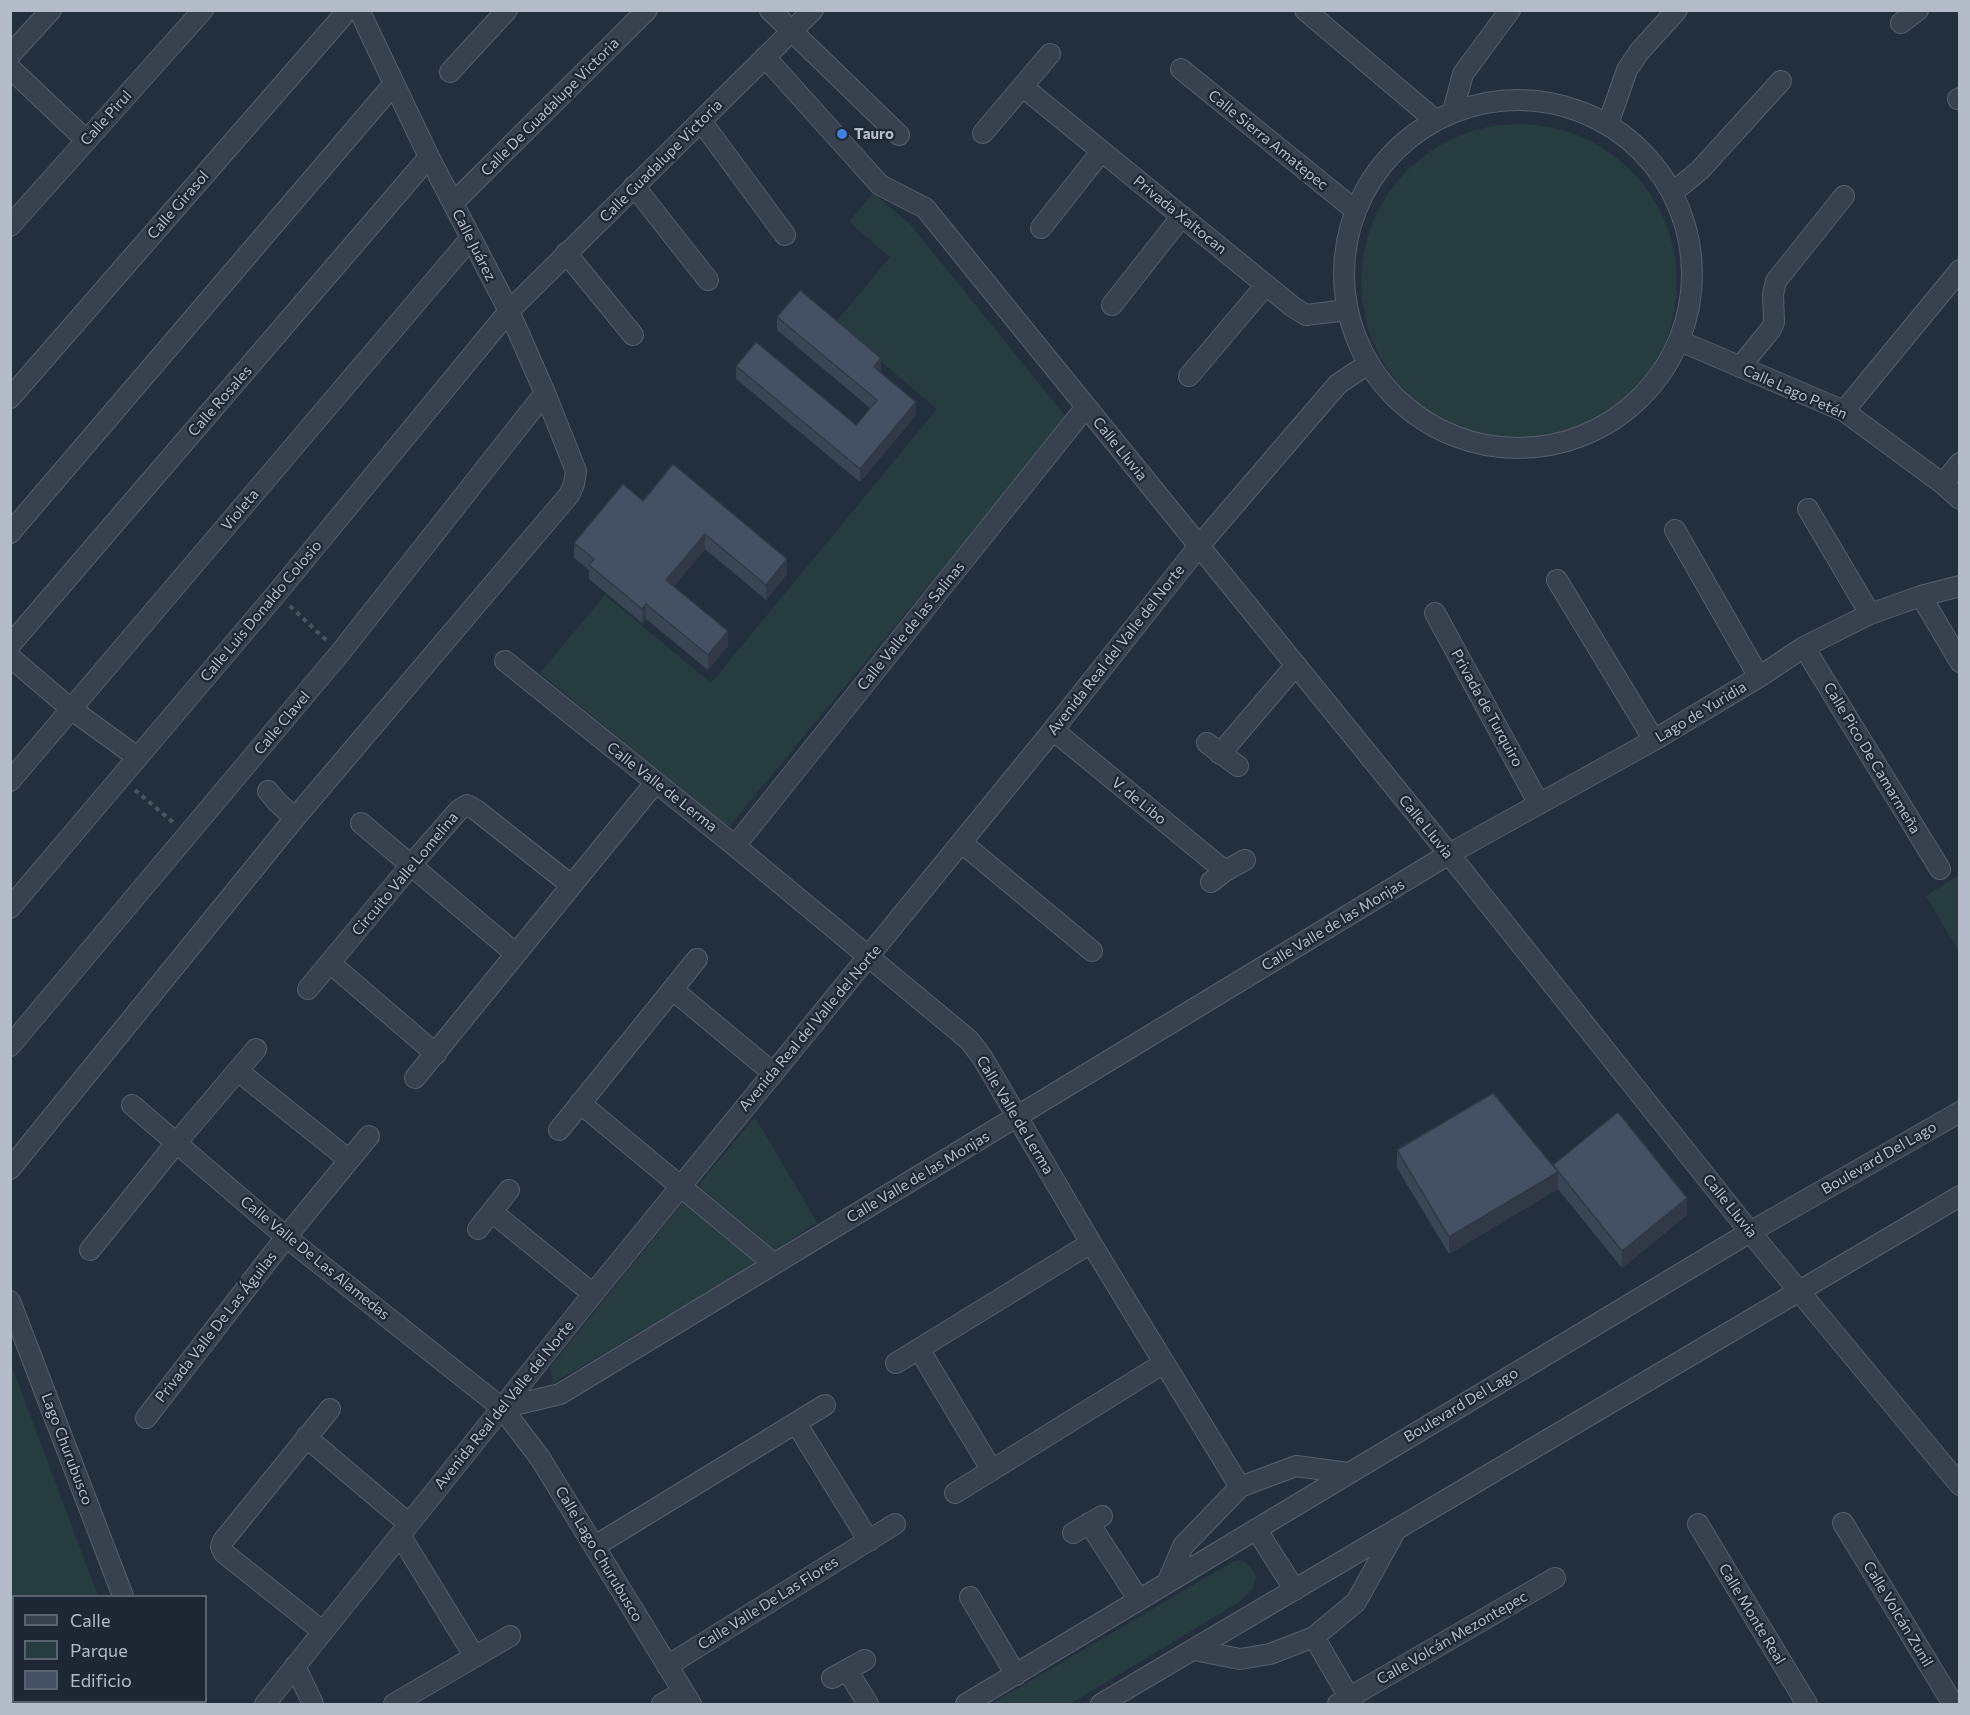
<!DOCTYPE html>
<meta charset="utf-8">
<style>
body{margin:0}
#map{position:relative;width:1970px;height:1715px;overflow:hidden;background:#242f3e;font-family:Commissioner,sans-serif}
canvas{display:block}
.frame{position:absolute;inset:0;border:12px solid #b4bcc9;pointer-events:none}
.legend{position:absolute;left:12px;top:1595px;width:195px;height:108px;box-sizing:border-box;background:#1d2633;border:2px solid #59626f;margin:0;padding:8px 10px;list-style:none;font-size:18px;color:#b4bcc9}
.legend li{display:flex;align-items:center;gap:12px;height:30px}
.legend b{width:30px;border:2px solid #59626f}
</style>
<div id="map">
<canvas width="1970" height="1715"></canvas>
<div class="frame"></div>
<ul class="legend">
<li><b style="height:8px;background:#38414e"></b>Calle</li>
<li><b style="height:16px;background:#263c3f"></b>Parque</li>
<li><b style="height:16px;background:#455162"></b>Edificio</li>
</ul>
</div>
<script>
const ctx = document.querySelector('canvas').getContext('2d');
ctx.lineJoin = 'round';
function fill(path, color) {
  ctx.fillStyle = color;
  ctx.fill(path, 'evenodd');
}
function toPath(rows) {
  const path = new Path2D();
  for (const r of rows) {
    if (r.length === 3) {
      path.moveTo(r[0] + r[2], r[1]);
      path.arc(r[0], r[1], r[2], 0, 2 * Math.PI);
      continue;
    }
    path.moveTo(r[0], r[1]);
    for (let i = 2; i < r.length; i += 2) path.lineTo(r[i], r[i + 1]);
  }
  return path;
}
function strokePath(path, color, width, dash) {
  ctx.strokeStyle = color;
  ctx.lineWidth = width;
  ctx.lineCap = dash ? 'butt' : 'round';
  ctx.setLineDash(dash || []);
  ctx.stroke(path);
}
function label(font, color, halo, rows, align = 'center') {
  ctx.font = font + ' Commissioner,sans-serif';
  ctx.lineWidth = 4.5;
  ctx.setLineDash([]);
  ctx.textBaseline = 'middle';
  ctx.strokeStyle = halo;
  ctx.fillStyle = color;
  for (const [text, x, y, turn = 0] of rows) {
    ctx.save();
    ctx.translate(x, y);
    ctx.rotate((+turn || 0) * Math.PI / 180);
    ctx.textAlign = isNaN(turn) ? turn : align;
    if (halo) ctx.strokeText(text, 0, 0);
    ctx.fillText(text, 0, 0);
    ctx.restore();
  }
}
const green = toPath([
 [1519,282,158],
 [873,193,910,224,1067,418,728,828,540,673,605,595,711,683,937,409,835,323,890,257,849,222],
 [1959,875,1959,952,1926,896],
 [755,1117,817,1222,772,1253,699,1190,700,1183],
 [684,1201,758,1263,553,1383,550,1367],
 [11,1364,98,1596,14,1596,13,1677,10,1673],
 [1242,1560,1251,1568,1256,1575,1253,1588,1241,1601,1070,1704,991,1704,1234,1561],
 [33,1702,138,1702,139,1704,35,1704]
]);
const path = toPath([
 [290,606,326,640],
 [135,790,175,824]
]);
const minor = toPath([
 [770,10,899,135],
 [1305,10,1435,120],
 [1901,23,1918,10],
 [10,55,51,10],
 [765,57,880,185,925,208,1449,854,1750,1232,1960,1485],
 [10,68,86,140],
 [1181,69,1355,210],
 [450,72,507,10],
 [1023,87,1293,307,1306,315,1347,310],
 [1958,99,1960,98],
 [1518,274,174],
 [1453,111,1463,74,1510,10],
 [701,121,785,235],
 [1608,124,1627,70,1639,52,1677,10],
 [983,133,1050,54],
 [634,186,708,280],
 [1672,193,1700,170,1781,81],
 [453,203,647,10],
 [10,226,203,10],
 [1041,228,1101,152],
 [566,253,633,335],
 [1112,305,1182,216],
 [1680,341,1844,411,1943,484,1960,499],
 [1740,367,1771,329,1774,322,1773,294,1776,281,1844,196],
 [1189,376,1266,285],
 [10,398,342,17,344,10],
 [1844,411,1960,270],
 [1943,484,1960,463],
 [1808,509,1870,614],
 [1675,530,1759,677],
 [10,533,393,85],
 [1557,580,1654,740],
 [1921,596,1960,662],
 [1435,613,1539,804],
 [10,645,429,157],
 [1804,647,1940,869],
 [10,657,71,709,137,757],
 [505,661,735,846,969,1040,982,1057,1091,1243,1240,1487],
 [1053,730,1225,871],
 [1207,743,1238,766],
 [1220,754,1296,665],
 [10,781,470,239],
 [268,791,277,802,295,818],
 [361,823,516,954],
 [962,843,1092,951],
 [735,846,1086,407],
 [1211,882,1225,871,1245,860],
 [10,908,277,593,509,311,813,10],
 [330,963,436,1054],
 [308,989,411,865,459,810,467,805,476,810,571,885],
 [673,990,773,1073],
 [10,1046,340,653,545,393],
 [238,1071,348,1159],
 [415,1078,655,783],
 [580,1103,774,1264],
 [132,1105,286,1237,502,1408,540,1458,691,1704],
 [559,1130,697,959],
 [10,1169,295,818,569,495,574,484,576,471,545,393,509,311,429,157,359,10],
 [492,1212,593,1294],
 [478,1229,509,1190],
 [90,1250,177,1142,256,1049],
 [10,1301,123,1596],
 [919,1349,991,1469],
 [896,1363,1091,1243],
 [502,1408,560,1394,1449,854,1654,740,1759,677,1804,647,1870,614,1921,596,1960,586],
 [146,1418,286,1237,369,1136],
 [796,1423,869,1541],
 [306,1437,409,1524],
 [955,1493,1164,1363],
 [1089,1523,1139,1600],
 [1843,1523,1953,1704],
 [1698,1524,1807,1704],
 [1256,1529,1295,1590],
 [1073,1533,1102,1516],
 [400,1535,475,1657],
 [595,1546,825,1405],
 [1167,1583,1183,1546,1240,1487,1296,1466,1348,1473],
 [970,1597,1016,1675],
 [322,1631,224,1553,221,1547,223,1541,330,1409],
 [1314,1637,1353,1704],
 [1194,1650,1240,1659,1270,1654,1314,1637,1356,1602,1396,1530],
 [295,1666,313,1704],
 [667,1666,895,1524],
 [847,1670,868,1704],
 [832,1678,865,1660],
 [10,1691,14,1695],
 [163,1702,164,1704],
 [265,1704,593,1294,1053,730,1199,546,1338,384,1368,364],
 [394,1704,510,1636],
 [662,1704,683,1692],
 [966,1704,1750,1232,1960,1112],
 [1101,1704,1960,1196],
 [1338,1704,1555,1578]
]);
const wall = toPath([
 [777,317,881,371,880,372,916,415,860,482,736,379,736,366,856,425,870,408,777,330],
 [643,501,787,574,766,600,705,549,674,586,728,646,708,670,646,619,642,623,589,579,589,570,574,558,574,543],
 [1397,1150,1553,1166,1687,1215,1622,1268,1558,1189,1449,1254,1397,1168]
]);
const shadedWall = toPath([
 [881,358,881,371,874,380,874,367],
 [916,402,916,415,860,482,860,469],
 [705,534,705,549,666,595,666,580],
 [787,559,787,574,766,600,766,585],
 [646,604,646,619,642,623,642,609],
 [728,631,728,646,708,670,708,655],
 [1558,1172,1558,1189,1449,1254,1449,1237],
 [1687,1198,1687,1215,1622,1268,1622,1251]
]);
const building = toPath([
 [800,290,881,358,874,367,916,402,860,469,736,366,756,342,856,425,877,400,777,317,800,290],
 [673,464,787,559,766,585,705,534,666,580,728,631,708,655,646,604,642,609,589,565,594,559,574,543,623,484,643,501,673,464],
 [1493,1093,1558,1172,1449,1237,1397,1150,1493,1093],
 [1618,1112,1687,1198,1622,1251,1553,1165,1618,1112]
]);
const markers = [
 [842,134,6,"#3f7fe0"]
];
const streetNames = [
 ["Calle De Guadalupe Victoria",550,107,-45],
 ["Calle Pirul",106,118,-48],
 ["Calle Sierra Amatepec",1268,140,39],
 ["Calle Guadalupe Victoria",661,161,-45],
 ["Calle Girasol",178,205,-49],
 ["Privada Xaltocan",1180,215,39],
 ["Calle Juárez",474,245,63],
 ["Calle Lago Petén",1795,392,24],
 ["Calle Rosales",220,401,-49],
 ["Calle Lluvia",1120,449,51],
 ["Violeta",240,510,-50],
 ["Calle Luis Donaldo Colosio",261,611,-50],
 ["Calle Valle de las Salinas",911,626,-51],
 ["Avenida Real del Valle del Norte",1116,650,-52],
 ["Privada de Turquiro",1487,708,61],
 ["Lago de Yuridia",1701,712,-31],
 ["Calle Clavel",282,723,-50],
 ["Calle Pico De Camarmeña",1872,758,59],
 ["Calle Valle de Lerma",662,787,38],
 ["V. de Libo",1139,801,39],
 ["Calle Lluvia",1426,827,51],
 ["Circuito Valle Lomelina",405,874,-50],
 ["Calle Valle de las Monjas",1333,925,-31],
 ["Avenida Real del Valle del Norte",810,1028,-50],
 ["Calle Valle de Lerma",1015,1115,59],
 ["Boulevard Del Lago",1879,1158,-30],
 ["Calle Valle de las Monjas",918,1177,-31],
 ["Calle Lluvia",1730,1206,51],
 ["Calle Valle De Las Alamedas",315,1258,39],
 ["Privada Valle De Las Águilas",216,1327,-52],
 ["Avenida Real del Valle del Norte",504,1405,-51],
 ["Boulevard Del Lago",1461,1405,-31],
 ["Lago Churubusco",67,1449,69],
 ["Calle Lago Churubusco",599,1554,59],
 ["Calle Valle De Las Flores",768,1603,-32],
 ["Calle Monte Real",1752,1614,59],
 ["Calle Volcán Zunil",1898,1614,59],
 ["Calle Volcán Mezontepec",1452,1638,-30]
];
const poiNames = [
 ["Tauro",854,134]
];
fill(green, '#263c3f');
strokePath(minor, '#565f6c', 22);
strokePath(path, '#44595c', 4, [4.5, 4.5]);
strokePath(minor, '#38414e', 20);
fill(wall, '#3b4654');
fill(shadedWall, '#303945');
fill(building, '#455162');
strokePath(building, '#303945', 1.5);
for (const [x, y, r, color] of markers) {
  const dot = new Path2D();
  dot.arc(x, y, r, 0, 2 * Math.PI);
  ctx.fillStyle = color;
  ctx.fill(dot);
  strokePath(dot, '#1d2633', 2);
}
label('15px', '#b4bcc9', '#1d2633', streetNames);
label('bold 15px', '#b4bcc9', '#1d2633', poiNames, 'left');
</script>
